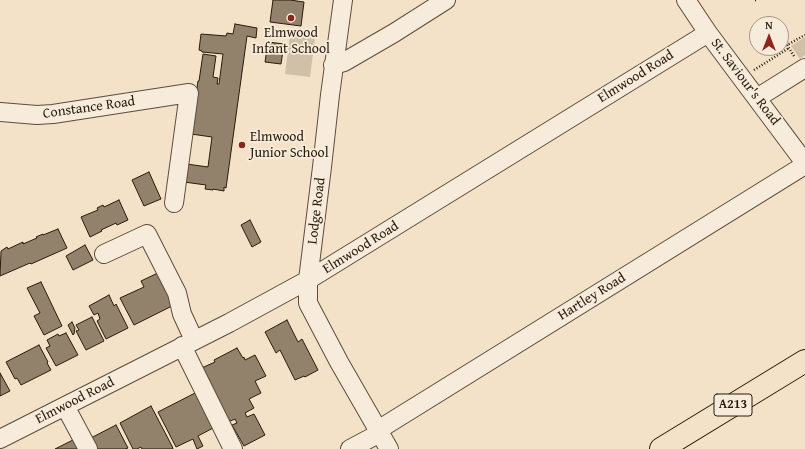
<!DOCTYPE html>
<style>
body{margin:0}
#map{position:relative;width:805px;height:449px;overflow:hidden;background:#f3e2c7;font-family:"Gentium Book Plus",serif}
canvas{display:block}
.north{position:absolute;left:749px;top:16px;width:40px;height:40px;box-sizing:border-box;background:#f7ecdb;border:1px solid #a49887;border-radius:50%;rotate:0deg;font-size:11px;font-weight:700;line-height:16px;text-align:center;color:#281b0a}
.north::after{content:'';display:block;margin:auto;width:14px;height:18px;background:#8f2418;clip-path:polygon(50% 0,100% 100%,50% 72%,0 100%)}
</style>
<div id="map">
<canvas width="805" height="449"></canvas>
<div class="north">N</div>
</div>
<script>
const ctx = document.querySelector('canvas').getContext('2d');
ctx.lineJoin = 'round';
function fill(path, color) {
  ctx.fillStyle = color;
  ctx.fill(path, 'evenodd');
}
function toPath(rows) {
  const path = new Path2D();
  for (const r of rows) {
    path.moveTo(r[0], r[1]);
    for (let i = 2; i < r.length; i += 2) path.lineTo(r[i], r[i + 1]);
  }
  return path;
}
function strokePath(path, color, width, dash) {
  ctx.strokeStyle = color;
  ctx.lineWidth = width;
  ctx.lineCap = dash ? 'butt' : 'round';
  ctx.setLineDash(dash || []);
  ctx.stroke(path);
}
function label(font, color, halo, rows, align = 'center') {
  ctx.font = font + ' "Gentium Book Plus",serif';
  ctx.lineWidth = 3.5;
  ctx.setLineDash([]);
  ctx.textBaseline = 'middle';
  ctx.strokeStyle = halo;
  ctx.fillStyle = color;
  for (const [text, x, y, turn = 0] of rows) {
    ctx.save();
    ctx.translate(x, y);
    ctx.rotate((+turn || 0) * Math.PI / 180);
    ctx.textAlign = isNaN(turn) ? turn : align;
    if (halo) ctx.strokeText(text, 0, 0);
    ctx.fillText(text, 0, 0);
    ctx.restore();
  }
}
const green = toPath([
 [290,35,315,39,310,77,285,74],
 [805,37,805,55,800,59,791,46]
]);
const building = toPath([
 [273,0,290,0,304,2,301,26,270,22,273,0],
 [235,24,257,28,256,38,247,36,226,188,224,187,224,191,213,189,213,190,205,189,206,185,184,182,187,164,208,167,212,137,191,134,198,81,199,81,203,54,216,56,213,77,218,78,217,84,219,84,223,54,202,52,202,51,199,50,201,34,226,36,227,33,233,34,235,24],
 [268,42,284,44,281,64,265,62,268,42],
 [149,172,161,199,144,206,132,180,149,172],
 [119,200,128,220,117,225,116,223,101,230,102,231,90,237,81,217,98,210,97,208,103,205,104,207,119,200],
 [250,220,261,242,252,247,241,225,250,220],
 [58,229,67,248,31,264,30,263,0,276,1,251,7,247,8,249,23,242,23,244,37,238,36,237,43,234,43,235,58,229],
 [85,245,93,260,73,270,66,256,85,245],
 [160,272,176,304,134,325,120,298,144,287,141,281,160,272],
 [41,282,62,326,44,335,34,316,40,313,27,288,41,282],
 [109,295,114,306,116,304,128,328,106,339,97,321,100,319,98,313,94,315,89,306,109,295],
 [92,317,104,341,86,350,76,331,79,330,76,325,92,317],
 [287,320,298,342,302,339,318,370,305,377,304,376,295,380,280,350,276,353,265,332,287,320],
 [72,322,75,328,74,334,73,335,68,325,72,322],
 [66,333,78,355,56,366,46,348,50,346,47,340,58,334,59,336,66,333],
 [39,345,48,362,47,363,51,370,21,385,17,378,15,379,6,362,39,345],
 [237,348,243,358,244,357,245,360,255,355,266,376,255,381,261,393,249,399,254,408,245,413,247,417,254,414,265,435,244,446,232,425,237,423,235,419,228,422,202,367,204,367,215,362,214,360,237,348],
 [0,373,10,391,0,396,0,373],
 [197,392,215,427,198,436,203,446,197,449,193,439,176,447,158,412,197,392],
 [151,406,172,446,173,449,142,449,141,447,137,449,133,449,120,423,151,406],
 [116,425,128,448,125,449,92,449,87,440,116,425],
 [79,437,85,449,55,449,79,437]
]);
const path = toPath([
 [755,0,757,0],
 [794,56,787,45,805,35],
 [754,70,789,48]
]);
const minor = toPath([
 [343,0,330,95,322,167,308,280,308,303,339,362,389,449],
 [686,0,708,33,805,163],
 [333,65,344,62,394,33,446,0],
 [757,98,805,68],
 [0,112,37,115,53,114,189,93,174,203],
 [104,254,147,234,177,293,182,314,194,340],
 [182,346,233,449],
 [65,406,88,449],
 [378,430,805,165],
 [0,439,229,323,308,280,708,33],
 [350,449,380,433]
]);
const major = toPath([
 [661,449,805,361]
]);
const markers = [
 [291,18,4,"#8f2418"],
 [242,145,4,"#8f2418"]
];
const shields = [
 [733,405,38]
];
const shieldNames = [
 ["A213",733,405]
];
const poiNames = [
 ["Elmwood",291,33],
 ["Infant School",291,49],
 ["Elmwood",250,137,"left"],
 ["Junior School",250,153,"left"]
];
const streetNames = [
 ["Elmwood Road",636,77,-32],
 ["St. Saviour's Road",745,82,53],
 ["Constance Road",89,108,-8],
 ["Lodge Road",317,211,-83],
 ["Elmwood Road",361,248,-32],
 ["Hartley Road",592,297,-32],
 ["Elmwood Road",75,401,-27]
];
fill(green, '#d0c0a7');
fill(building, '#92826c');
strokePath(building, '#281b0a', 1);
strokePath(minor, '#5b4d39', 20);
strokePath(major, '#281b0a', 24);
strokePath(path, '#281b0a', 2.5, [1, 2]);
strokePath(minor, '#f7ecdb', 18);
strokePath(major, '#f3e2c7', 22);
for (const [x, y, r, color] of markers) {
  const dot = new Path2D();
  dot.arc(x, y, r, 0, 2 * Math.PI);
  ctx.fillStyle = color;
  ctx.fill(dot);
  strokePath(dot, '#f7ecdb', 1.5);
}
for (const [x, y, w] of shields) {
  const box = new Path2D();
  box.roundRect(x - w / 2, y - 11, w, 22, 3);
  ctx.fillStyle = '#f7ecdb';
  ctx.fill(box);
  strokePath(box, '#281b0a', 1);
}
label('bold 13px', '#281b0a', null, shieldNames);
label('14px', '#281b0a', '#f7ecdb', poiNames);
label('14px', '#281b0a', '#f7ecdb', streetNames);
</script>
